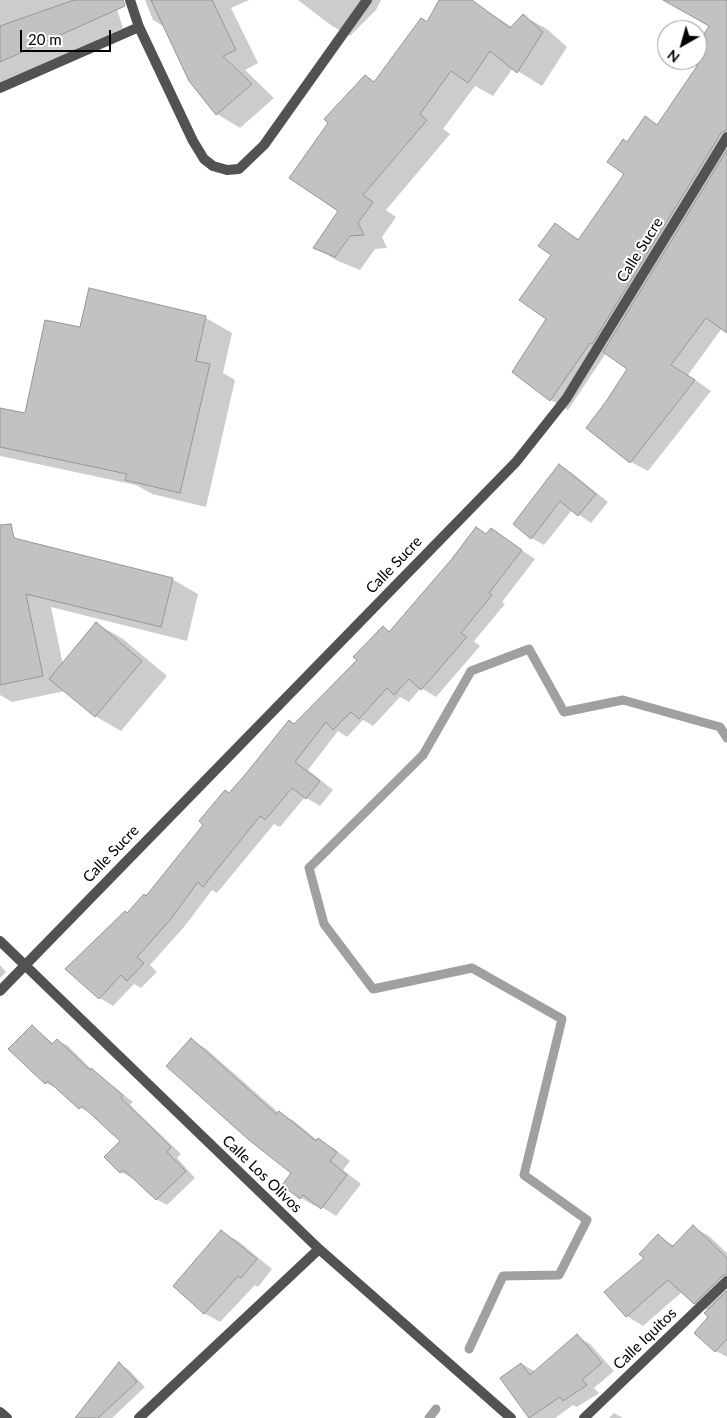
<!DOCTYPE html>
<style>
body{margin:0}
#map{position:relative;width:727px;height:1418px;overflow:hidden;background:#fff;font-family:Lato,sans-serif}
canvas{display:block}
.north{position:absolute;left:657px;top:20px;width:50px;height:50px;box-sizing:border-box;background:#fff;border:1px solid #999;border-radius:50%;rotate:218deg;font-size:14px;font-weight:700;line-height:20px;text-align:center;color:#000}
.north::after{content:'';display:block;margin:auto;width:18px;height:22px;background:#000;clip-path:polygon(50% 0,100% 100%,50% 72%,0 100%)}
.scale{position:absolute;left:20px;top:30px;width:91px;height:22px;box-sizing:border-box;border:2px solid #000;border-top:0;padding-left:6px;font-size:15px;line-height:18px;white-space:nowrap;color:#000;-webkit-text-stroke:4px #fff;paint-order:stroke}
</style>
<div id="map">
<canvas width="727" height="1418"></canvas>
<div class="north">N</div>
<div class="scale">20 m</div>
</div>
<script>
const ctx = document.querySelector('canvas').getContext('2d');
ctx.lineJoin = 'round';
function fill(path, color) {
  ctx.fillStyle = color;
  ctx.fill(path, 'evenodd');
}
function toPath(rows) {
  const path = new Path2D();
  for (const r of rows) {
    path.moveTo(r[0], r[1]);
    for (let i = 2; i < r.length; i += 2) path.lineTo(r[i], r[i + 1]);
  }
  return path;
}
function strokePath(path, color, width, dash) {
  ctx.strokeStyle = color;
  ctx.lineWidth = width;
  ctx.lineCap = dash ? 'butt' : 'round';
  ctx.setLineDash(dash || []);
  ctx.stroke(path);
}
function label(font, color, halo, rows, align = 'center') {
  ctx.font = font + ' Lato,sans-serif';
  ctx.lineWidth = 4;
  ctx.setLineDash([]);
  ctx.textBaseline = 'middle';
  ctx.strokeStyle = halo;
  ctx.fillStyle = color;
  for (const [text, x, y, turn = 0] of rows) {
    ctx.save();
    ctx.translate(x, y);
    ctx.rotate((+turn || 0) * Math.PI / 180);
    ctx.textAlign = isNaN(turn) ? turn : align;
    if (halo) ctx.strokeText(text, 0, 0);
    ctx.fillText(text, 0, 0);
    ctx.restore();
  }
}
const shadow = toPath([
 [0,0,114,0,123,28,0,84],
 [145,0,249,0,231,8,258,63,245,70,274,98,240,128,217,114,190,80,165,27,153,20],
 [298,0,381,0,376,10,350,36,332,26],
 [440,0,457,0,476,4,512,27,523,16,547,29,567,47,542,86,513,68,493,96,475,86,443,129,450,134,386,210,396,217,382,237,387,248,375,249,360,270,338,261,314,247,340,211,365,77,375,83,428,23],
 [672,0,727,0,727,331,722,328,688,375,711,391,648,471,631,462,628,368,606,353,568,410,551,400,514,372,548,319,556,225,580,240,626,174,628,143,646,118,658,125,705,56,697,52,697,48,710,26],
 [90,290,206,318,232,333,223,373,235,380,206,507,152,494,136,485,0,456,0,409,26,414,81,329],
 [559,465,572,473,608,502,591,523,572,510,544,545,532,538],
 [477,529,487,535,491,530,535,559,502,602,505,604,474,641,480,646,436,697,421,688,409,702,400,697,373,726,363,720,347,737,338,731,308,770,333,790,320,806,305,797,280,827,274,824,217,893,212,890,184,927,150,965,157,972,141,988,134,984,113,1006,100,998,67,969,146,897,230,794,359,660,383,627,391,632,452,561],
 [0,536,172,579,198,594,187,641,51,607,63,665,97,624,123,639,167,676,121,731,95,716,65,691,12,702,0,695],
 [0,965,6,972,0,978],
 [32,1027,54,1044,57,1040,68,1046,93,1071,133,1102,130,1105,181,1154,177,1158,195,1178,167,1205,156,1199,133,1177,132,1178,121,1172,106,1157,122,1141,92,1113,80,1108,57,1088,45,1083],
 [191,1040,205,1048,279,1113,294,1121,318,1141,333,1148,350,1161,343,1170,361,1184,336,1216,317,1204,315,1206,301,1198,293,1173],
 [693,1227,709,1236,727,1253,727,1357,716,1351,696,1333,710,1317,708,1310,694,1303,682,1292,643,1326,627,1316,606,1292,646,1258,658,1236,675,1246],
 [222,1232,238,1241,272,1269,258,1287,255,1285,220,1322,204,1313],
 [577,1336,590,1344,614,1371,594,1388,599,1393,577,1407,573,1405,555,1418,531,1418,502,1378,522,1364,536,1372],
 [119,1364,128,1369,145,1387,112,1418,77,1418],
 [614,1413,623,1418,609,1418]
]);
const stream = toPath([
 [469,1349,503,1276,559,1275,587,1220,524,1175,562,1019,472,968,373,989,324,924,309,868,423,755,471,671,529,649,564,712,623,700,720,727,727,738],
 [429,1418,436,1409]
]);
const building = toPath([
 [74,0,123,0,125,6,0,62,0,26,74,0],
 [151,0,212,0,236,50,223,56,252,84,216,115,189,81,151,0],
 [439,0,472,0,510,28,523,14,543,32,517,73,490,51,468,83,451,71,420,114,427,120,363,195,373,202,358,223,364,235,350,236,335,257,313,248,338,211,289,178,328,123,324,119,365,75,374,82,421,18,427,22,439,0],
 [663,0,727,0,727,130,721,133,592,344,590,343,550,401,512,372,546,319,519,300,551,255,538,246,555,223,578,240,624,174,607,162,623,139,627,142,645,116,657,125,697,66,697,45,709,26,663,0],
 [727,150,727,333,706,318,671,365,695,380,630,463,586,428,607,400,627,369,603,352,727,150],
 [89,288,206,316,196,361,210,364,180,493,125,480,127,474,0,447,0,408,25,413,45,320,80,327,89,288],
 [559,464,596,494,578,516,560,501,531,539,513,524,559,464],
 [11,524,14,538,173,578,161,627,26,594,43,676,0,685,0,525,11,524],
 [476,527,486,534,491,528,522,550,489,593,492,595,461,633,467,637,421,690,409,679,394,695,387,688,359,719,351,712,333,730,326,722,295,762,320,781,306,799,292,788,265,820,260,816,203,887,198,882,170,920,137,957,144,963,127,981,121,975,99,999,65,969,125,911,127,913,144,894,146,896,203,825,199,821,225,790,229,793,244,776,289,720,294,724,357,660,353,657,383,626,389,632,451,560,476,527],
 [96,622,142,661,95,717,49,679,96,622],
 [32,1025,52,1044,57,1039,90,1070,91,1068,123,1095,121,1098,171,1147,167,1152,186,1171,156,1200,124,1170,120,1173,104,1157,120,1141,82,1106,79,1109,48,1081,45,1084,8,1049,32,1025],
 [191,1038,276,1114,279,1111,316,1141,318,1138,337,1152,330,1161,347,1175,321,1209,303,1195,300,1199,282,1185,291,1173,249,1140,166,1066,191,1038],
 [693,1225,727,1258,727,1274,722,1276,694,1304,668,1280,626,1317,604,1292,644,1258,639,1254,658,1234,672,1247,693,1225],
 [221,1230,257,1259,241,1278,238,1276,204,1314,173,1286,221,1230],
 [727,1291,727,1339,715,1352,694,1333,708,1317,704,1313,727,1291],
 [577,1334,602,1363,582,1380,587,1385,563,1401,560,1397,529,1418,500,1378,521,1363,530,1375,577,1334],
 [119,1362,137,1382,98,1418,75,1418,119,1362]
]);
const minor = toPath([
 [130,0,139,27,193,141,204,159,213,166,227,170,239,169,264,145,367,0],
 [0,88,139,27],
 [0,941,319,1249,511,1418],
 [0,991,516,462,566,399,727,137],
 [0,1412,7,1418],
 [139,1418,319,1249],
 [584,1418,727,1281]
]);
const streetNames = [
 ["Calle Sucre",640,250,-58],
 ["Calle Sucre",394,565,-46],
 ["Calle Sucre",111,854,-46],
 ["Calle Los Olivos",262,1174,44],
 ["Calle Iquitos",645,1339,-44]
];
fill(shadow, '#0003');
strokePath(stream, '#a0a0a0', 9);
fill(building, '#c2c2c2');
strokePath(building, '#969696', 1);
strokePath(minor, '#525252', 10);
label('15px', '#000', '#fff', streetNames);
</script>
